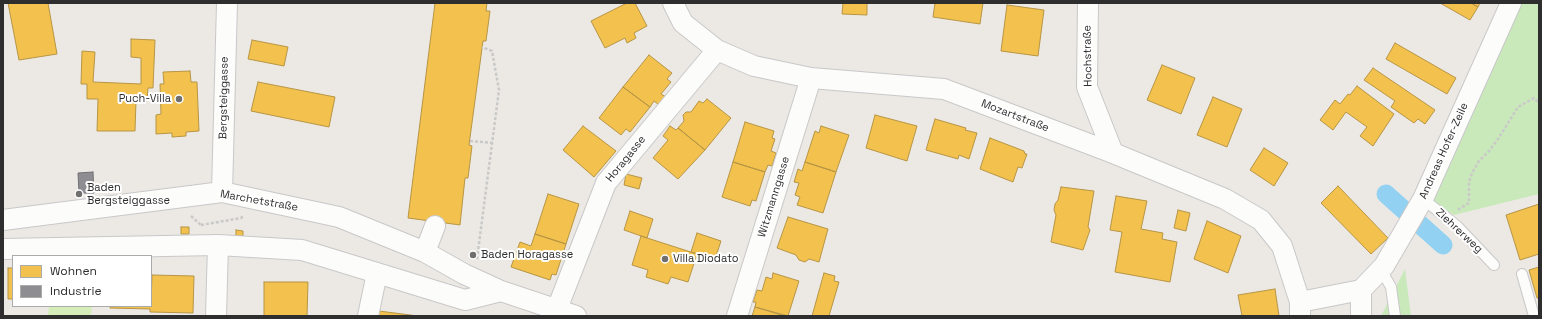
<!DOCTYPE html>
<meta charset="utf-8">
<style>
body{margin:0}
#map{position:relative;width:1542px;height:319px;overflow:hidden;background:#ece9e4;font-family:"Space Grotesk",sans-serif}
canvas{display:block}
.frame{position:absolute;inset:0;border:4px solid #2e2e2e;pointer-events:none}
.legend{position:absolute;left:12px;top:255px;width:140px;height:52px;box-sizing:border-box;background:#fff;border:1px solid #ababab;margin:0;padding:5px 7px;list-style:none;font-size:12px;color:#2e2e2e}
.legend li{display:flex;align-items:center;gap:8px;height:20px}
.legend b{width:20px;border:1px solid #ababab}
</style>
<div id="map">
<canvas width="1542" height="319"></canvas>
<div class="frame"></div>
<ul class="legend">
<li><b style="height:11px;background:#f2c14e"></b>Wohnen</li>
<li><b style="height:11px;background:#8d8d92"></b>Industrie</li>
</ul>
</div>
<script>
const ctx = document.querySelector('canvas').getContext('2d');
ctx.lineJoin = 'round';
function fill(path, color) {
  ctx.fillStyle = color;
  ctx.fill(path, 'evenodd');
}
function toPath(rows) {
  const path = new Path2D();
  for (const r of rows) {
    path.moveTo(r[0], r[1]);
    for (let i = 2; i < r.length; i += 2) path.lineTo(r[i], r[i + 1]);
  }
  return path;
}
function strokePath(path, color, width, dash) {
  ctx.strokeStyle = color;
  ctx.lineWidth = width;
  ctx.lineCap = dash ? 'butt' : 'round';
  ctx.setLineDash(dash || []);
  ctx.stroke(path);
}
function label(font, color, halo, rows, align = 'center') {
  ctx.font = font + ' "Space Grotesk",sans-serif';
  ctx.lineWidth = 4;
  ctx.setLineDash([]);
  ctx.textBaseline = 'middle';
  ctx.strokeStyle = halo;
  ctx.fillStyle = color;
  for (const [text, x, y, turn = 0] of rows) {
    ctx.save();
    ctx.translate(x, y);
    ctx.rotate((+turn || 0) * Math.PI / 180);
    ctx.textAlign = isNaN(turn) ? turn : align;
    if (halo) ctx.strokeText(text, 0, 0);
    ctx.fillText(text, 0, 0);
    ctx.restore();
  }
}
const green = toPath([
 [1522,3,1539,3,1539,194,1454,215,1431,200],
 [1405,269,1411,316,1381,316]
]);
const pitch = toPath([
 [49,306,92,306,91,316,48,316]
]);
const homes = toPath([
 [8,3,48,3,57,54,19,60,8,3],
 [435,3,487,3,486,11,490,11,486,41,483,41,469,145,472,146,468,178,465,178,460,225,408,218,435,3],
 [627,3,635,3,647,26,634,33,636,38,627,43,625,38,605,48,591,21,627,3],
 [843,3,867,3,867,15,842,14,843,3],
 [935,3,983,3,980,24,933,17,935,3],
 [1440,3,1471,3,1478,7,1470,20,1440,3],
 [1471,3,1480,3,1478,7,1471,3],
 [1007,5,1044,10,1038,56,1001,51,1007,5],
 [131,39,155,40,153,88,148,88,147,101,136,101,135,131,97,131,98,99,87,99,87,84,81,84,82,51,95,52,93,82,141,84,141,58,131,57,131,39],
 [252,40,288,47,284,66,248,59,252,40],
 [1395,43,1456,78,1447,94,1386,59,1395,43],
 [649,55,672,73,667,79,671,82,661,94,666,97,659,105,654,101,650,107,623,87,649,55],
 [1162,65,1195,78,1181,114,1147,100,1162,65],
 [1373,68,1435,110,1425,124,1418,119,1414,123,1391,107,1395,101,1364,80,1373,68],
 [190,71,191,82,197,82,199,131,186,132,186,136,172,137,172,133,156,134,156,115,161,114,160,84,164,84,163,72,190,71],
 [258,82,335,97,329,127,251,111,258,82],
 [1357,86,1394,114,1373,146,1360,136,1367,127,1346,112,1333,130,1320,120,1335,100,1340,104,1348,94,1350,95,1357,86],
 [623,87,650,107,630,132,626,129,621,135,599,118,623,87],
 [1213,97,1242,109,1227,147,1197,135,1213,97],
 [707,99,731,118,705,150,678,128,684,121,683,115,686,112,691,112,699,101,703,103,707,99],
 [875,115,917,126,907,161,866,148,875,115],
 [935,119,966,128,965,130,977,133,969,159,959,155,958,159,926,150,935,119],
 [745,122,774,131,772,138,775,139,771,151,776,153,772,166,768,165,765,172,733,162,745,122],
 [583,126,616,151,594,177,563,150,583,126],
 [670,126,676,130,678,128,705,150,678,179,653,158,668,140,663,136,670,126],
 [821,126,849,135,836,172,805,162,815,131,819,133,821,126],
 [990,138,1024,151,1025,154,1027,154,1022,168,1018,167,1013,182,980,169,990,138],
 [1264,148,1288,163,1274,186,1250,170,1264,148],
 [733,162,765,172,756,201,752,200,750,206,722,197,733,162],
 [805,162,836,172,823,213,797,205,800,197,795,195,799,183,794,182,798,169,802,171,805,162],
 [626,174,642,178,639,189,624,185,626,174],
 [1338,186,1388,238,1371,254,1321,203,1338,186],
 [1061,187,1094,191,1088,227,1090,230,1083,250,1051,242,1056,215,1054,210,1055,204,1058,200,1061,187],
 [548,194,579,204,566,244,535,234,548,194],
 [1116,196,1147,201,1141,229,1163,233,1162,239,1177,242,1170,282,1115,272,1122,232,1110,230,1116,196],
 [1539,204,1539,254,1520,260,1506,215,1539,204],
 [1178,210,1190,213,1186,231,1174,228,1178,210],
 [630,211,653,219,647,238,624,230,630,211],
 [788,217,828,229,819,262,809,259,805,262,799,260,796,255,777,248,788,217],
 [1207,221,1241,236,1228,273,1194,259,1207,221],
 [181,227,189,227,189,234,181,234,181,227],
 [236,230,243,231,243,236,236,236,236,230],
 [697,233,721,241,715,259,691,252,697,233],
 [535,234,566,244,556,275,552,274,550,280,511,267,520,242,531,246,535,234],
 [641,236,697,254,688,282,671,277,668,284,646,277,648,270,632,265,641,236],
 [1539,267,1539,298,1537,298,1529,270,1539,267],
 [8,268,13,268,13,299,8,299,8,268],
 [773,273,799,281,788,316,755,307,756,302,753,302,757,290,762,291,766,277,772,279,773,273],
 [824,273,835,276,834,281,839,282,829,316,812,316,824,273],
 [152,275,194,276,193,313,150,312,150,309,110,308,110,306,151,306,152,275],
 [264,282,308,282,307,316,264,316,264,282],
 [1275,289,1279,316,1242,316,1238,295,1275,289],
 [755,307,785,316,752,316,755,307],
 [379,311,418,316,378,316,379,311]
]);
const industry = toPath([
 [93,172,94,193,79,193,78,173,93,172]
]);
const canal = toPath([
 [1386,194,1443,245]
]);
const path = toPath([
 [470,141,493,143],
 [1460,210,1459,209,1469,203,1469,182,1472,173,1479,161,1489,151,1498,139,1518,107,1534,98,1539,103],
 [191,216,201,225],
 [201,225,241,218,244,215],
 [477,259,499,90,492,51,482,47]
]);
const service = toPath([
 [1423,199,1457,226,1494,265],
 [1381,270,1391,287,1395,316],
 [1522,274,1534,316]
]);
const minor = toPath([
 [673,3,683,23,717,50,754,66,811,78,944,89,1113,153,1225,199,1261,220,1282,246,1300,302,1300,316],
 [1088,3,1087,87,1113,153],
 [222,192,227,3],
 [3,220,222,192,339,217,425,252,464,274,501,291,576,316],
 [3,249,218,245,302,250,465,300,501,291],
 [425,252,435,226],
 [1300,302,1361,290,1384,266,1423,199,1511,3],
 [557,309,606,183,717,50],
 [216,316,218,245],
 [368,316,377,273],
 [737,316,811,78],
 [1361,316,1361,290]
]);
const markers = [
 [179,99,4,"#706f6e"],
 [79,194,4,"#706f6e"],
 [473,255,4,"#706f6e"],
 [665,259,4,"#706f6e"]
];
const streetNames = [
 ["Hochstraße",1088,56,-91],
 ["Bergsteiggasse",224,98,-89],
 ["Mozartstraße",1015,116,21],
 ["Andreas Hofer-Zeile",1444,151,-66],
 ["Horagasse",626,159,-51],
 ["Witzmanngasse",774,197,-73],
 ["Marchetstraße",259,201,10],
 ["Ziehrerweg",1459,231,43]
];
const poiNames = [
 ["Puch-Villa",171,99,"right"],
 ["Baden",87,188],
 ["Bergsteiggasse",87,201],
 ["Baden Horagasse",481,255],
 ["Villa Diodato",673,259]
];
fill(green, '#c9e9bb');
fill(pitch, '#d5edb8');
fill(homes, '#f2c14e');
strokePath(homes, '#b79544', 1);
fill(industry, '#8d8d92');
strokePath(industry, '#707074', 1);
strokePath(canal, '#92d1f2', 19);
strokePath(service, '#c9c8c9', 12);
strokePath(minor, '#c9c8c9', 22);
strokePath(path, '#c9c9c8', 2.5, [3, 2]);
strokePath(service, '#fcfcfb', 10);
strokePath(minor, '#fcfcfb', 20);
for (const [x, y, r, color] of markers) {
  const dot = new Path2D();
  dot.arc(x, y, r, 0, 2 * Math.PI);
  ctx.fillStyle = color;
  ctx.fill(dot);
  strokePath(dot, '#fff', 1.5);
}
label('11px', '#2e2e2e', '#fff', streetNames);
label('11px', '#2e2e2e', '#fff', poiNames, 'left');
</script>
